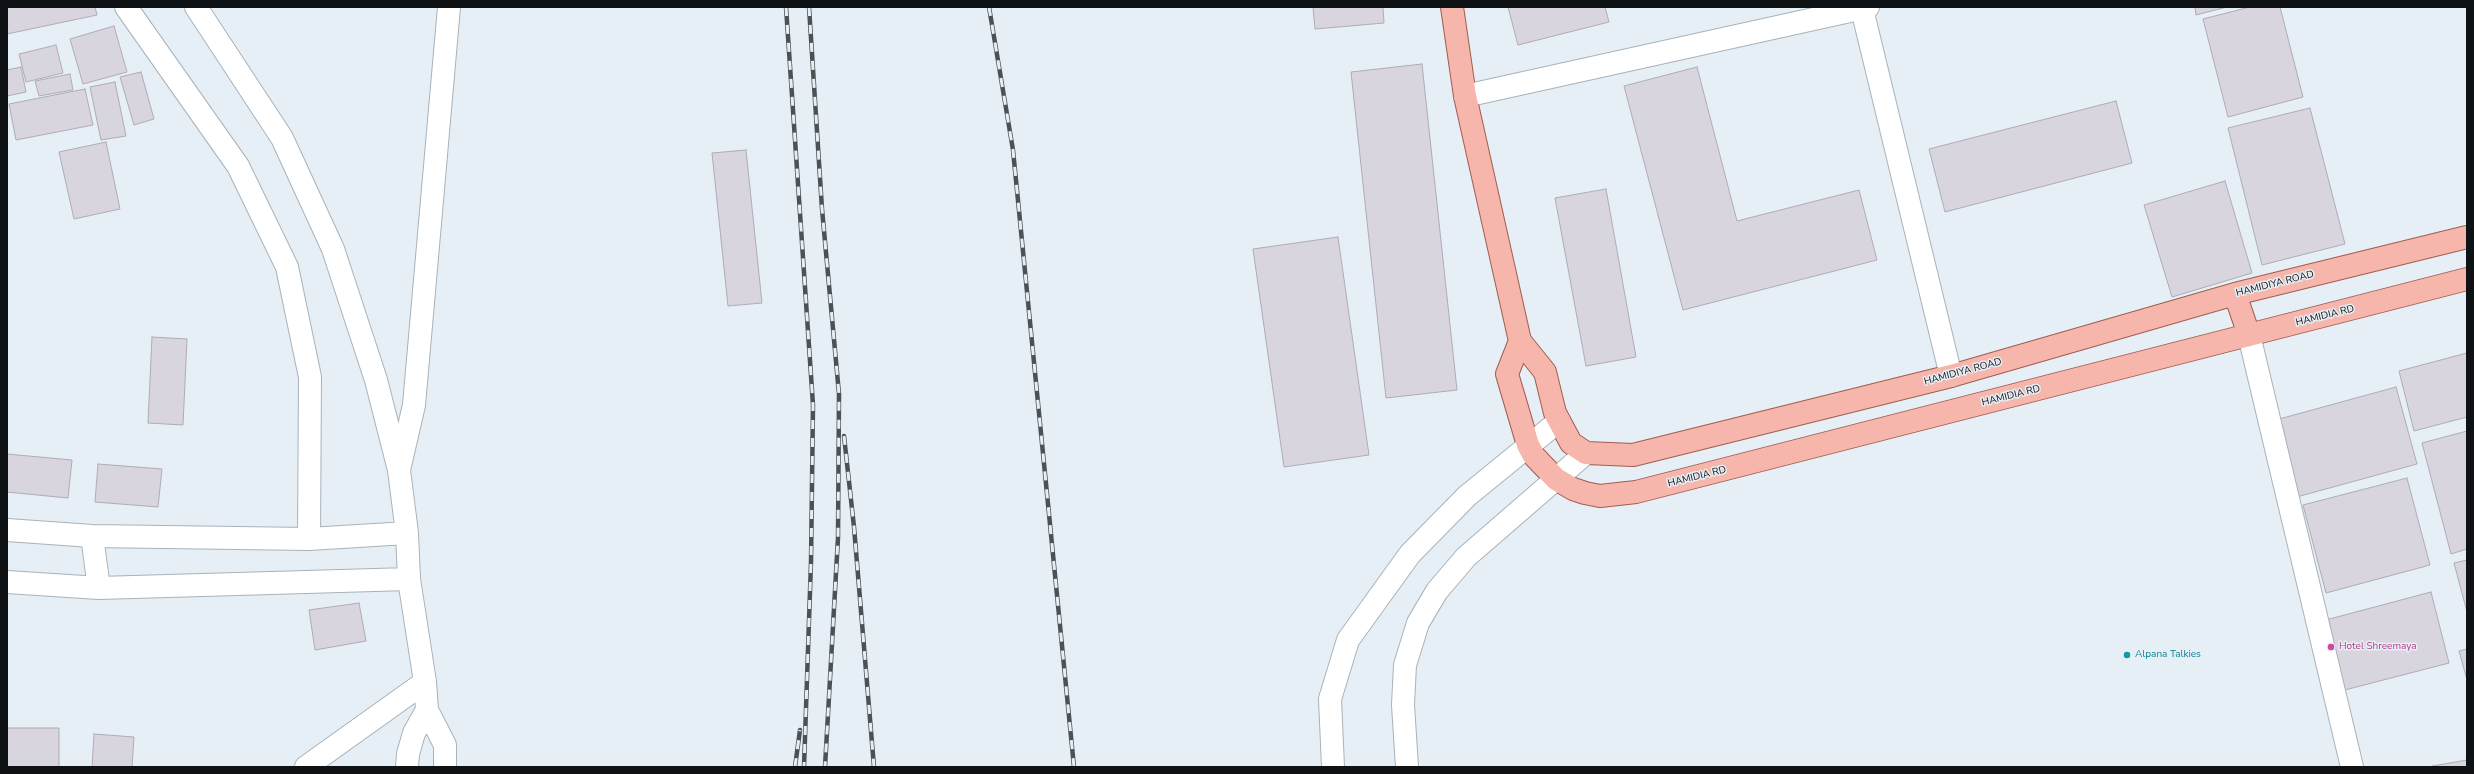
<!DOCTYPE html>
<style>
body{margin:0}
#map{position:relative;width:2474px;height:774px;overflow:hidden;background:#e6eff6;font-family:"Nunito Sans",sans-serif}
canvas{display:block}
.frame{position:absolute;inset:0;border:8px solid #0f1214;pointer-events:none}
</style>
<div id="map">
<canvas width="2474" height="774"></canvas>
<div class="frame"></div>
</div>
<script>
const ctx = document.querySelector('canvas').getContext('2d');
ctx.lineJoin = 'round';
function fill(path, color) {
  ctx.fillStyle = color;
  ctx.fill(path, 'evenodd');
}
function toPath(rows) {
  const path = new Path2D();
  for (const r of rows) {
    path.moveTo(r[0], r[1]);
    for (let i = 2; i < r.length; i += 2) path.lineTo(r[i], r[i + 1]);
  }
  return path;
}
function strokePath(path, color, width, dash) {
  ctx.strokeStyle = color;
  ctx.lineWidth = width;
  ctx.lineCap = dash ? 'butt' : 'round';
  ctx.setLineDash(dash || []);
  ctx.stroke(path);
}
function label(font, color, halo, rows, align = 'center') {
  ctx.font = font + ' "Nunito Sans",sans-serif';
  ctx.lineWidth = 3;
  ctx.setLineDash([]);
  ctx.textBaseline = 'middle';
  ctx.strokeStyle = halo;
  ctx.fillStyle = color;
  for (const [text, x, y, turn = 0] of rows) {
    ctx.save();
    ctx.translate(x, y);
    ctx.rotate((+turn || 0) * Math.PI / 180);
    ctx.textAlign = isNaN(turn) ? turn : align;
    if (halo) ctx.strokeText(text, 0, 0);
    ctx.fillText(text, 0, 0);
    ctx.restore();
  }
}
const building = toPath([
 [7,7,95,7,97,15,7,34,7,7],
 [1313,7,1383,7,1384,23,1315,29,1313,7],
 [1508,7,1605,7,1609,22,1518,45,1508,7],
 [2195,7,2227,7,2196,15,2195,7],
 [2250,7,2280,7,2303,97,2228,117,2203,19,2250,7],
 [114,26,127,72,83,84,70,39,114,26],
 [56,45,63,73,26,82,19,54,56,45],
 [1422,64,1457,390,1386,398,1351,72,1422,64],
 [21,67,26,92,7,96,7,70,21,67],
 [1697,67,1737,221,1859,190,1877,260,1683,310,1624,86,1697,67],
 [141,72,154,119,134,125,120,77,141,72],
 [70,74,73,90,39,96,35,81,70,74],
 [115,82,126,136,101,140,90,87,115,82],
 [85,89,93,125,16,140,9,104,85,89],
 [2116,101,2132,163,1945,212,1929,149,2116,101],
 [2310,108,2345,244,2262,265,2228,128,2310,108],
 [106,142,120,209,74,219,59,152,106,142],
 [746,150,762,303,728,306,712,153,746,150],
 [2225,181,2252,273,2172,297,2144,205,2225,181],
 [1606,189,1636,357,1586,366,1555,198,1606,189],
 [1338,237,1369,455,1284,467,1253,249,1338,237],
 [152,337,187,339,183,425,148,423,152,337],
 [2467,353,2467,417,2414,431,2399,371,2467,353],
 [2396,387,2417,464,2293,498,2272,421,2396,387],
 [2467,431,2467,549,2451,554,2422,443,2467,431],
 [7,454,72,460,68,498,7,492,7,454],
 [98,464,162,469,158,507,95,502,98,464],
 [2407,478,2430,565,2326,593,2303,505,2407,478],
 [2467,560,2467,612,2454,563,2467,560],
 [2431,592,2449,663,2341,691,2322,621,2431,592],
 [359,603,366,641,315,650,309,610,359,603],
 [2467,649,2467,680,2459,651,2467,649],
 [7,728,59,728,59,767,7,767,7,728],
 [94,734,134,737,132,767,92,767,94,734],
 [2467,760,2467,767,2432,767,2432,766,2467,760]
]);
const minor = toPath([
 [126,7,238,166,287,267,310,377,309,539],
 [1862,9,1951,376],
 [1465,96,1868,7],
 [2249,335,2352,767],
 [399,470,414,405,449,7],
 [306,767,425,682],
 [1333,767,1330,699,1348,640,1410,554,1467,496,1559,421],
 [1407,767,1403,705,1405,665,1418,623,1437,591,1466,557,1586,453]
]);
const tertiary = toPath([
 [409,579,425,682,427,710,445,745,445,767],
 [407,767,408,754,414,733,427,710]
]);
const secondary = toPath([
 [7,530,92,536,309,539,407,533],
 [92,536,99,588],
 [7,582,99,588,409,579,407,533,399,470,376,380,333,249,282,138,196,7]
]);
const primary = toPath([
 [1452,7,1465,96,1520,341,1507,374,1528,445,1534,456,1556,479,1573,489,1585,493,1600,496,1636,492,2467,279],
 [2235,294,2249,335],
 [1520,341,1545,372,1555,413,1571,443,1586,453,1633,455,1951,376,2235,294,2467,237]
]);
const rail = toPath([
 [786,7,813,405,811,562,804,767],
 [809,7,822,209,839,394,838,538,825,767],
 [989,7,1013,150,1074,767],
 [844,436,854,527,874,767],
 [795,767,800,730]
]);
const markers = [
 [2331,647,4,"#d1479c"],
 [2127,655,4,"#0f9aa8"]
];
const streetNames = [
 ["HAMIDIYA ROAD",2275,284,-14],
 ["HAMIDIA RD",2325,316,-14],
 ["HAMIDIYA ROAD",1963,372,-15],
 ["HAMIDIA RD",2011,396,-14],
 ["HAMIDIA RD",1697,477,-14]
];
const hotelNames = [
 ["Hotel Shreemaya",2339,647]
];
const cultureNames = [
 ["Alpana Talkies",2135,655]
];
fill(building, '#d9d5df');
strokePath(building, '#aeabb4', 1);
strokePath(minor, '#a9b2b9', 24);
strokePath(tertiary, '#a9b2b9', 24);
strokePath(secondary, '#a9b2b9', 24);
strokePath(primary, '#a15d52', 24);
strokePath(minor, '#fff', 22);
strokePath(tertiary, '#fff', 22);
strokePath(secondary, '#fff', 22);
strokePath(primary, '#f6b6ab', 22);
strokePath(rail, '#4c5154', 4.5);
strokePath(rail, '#e6eff6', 3, [9]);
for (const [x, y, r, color] of markers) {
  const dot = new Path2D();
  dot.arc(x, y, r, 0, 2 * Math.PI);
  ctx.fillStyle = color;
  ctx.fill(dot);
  strokePath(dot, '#e6eff6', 1.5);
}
label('10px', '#0f1214', '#e6eff6', streetNames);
label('10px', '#b23c85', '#e6eff6', hotelNames, 'left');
label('10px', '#0d838f', '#e6eff6', cultureNames, 'left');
</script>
